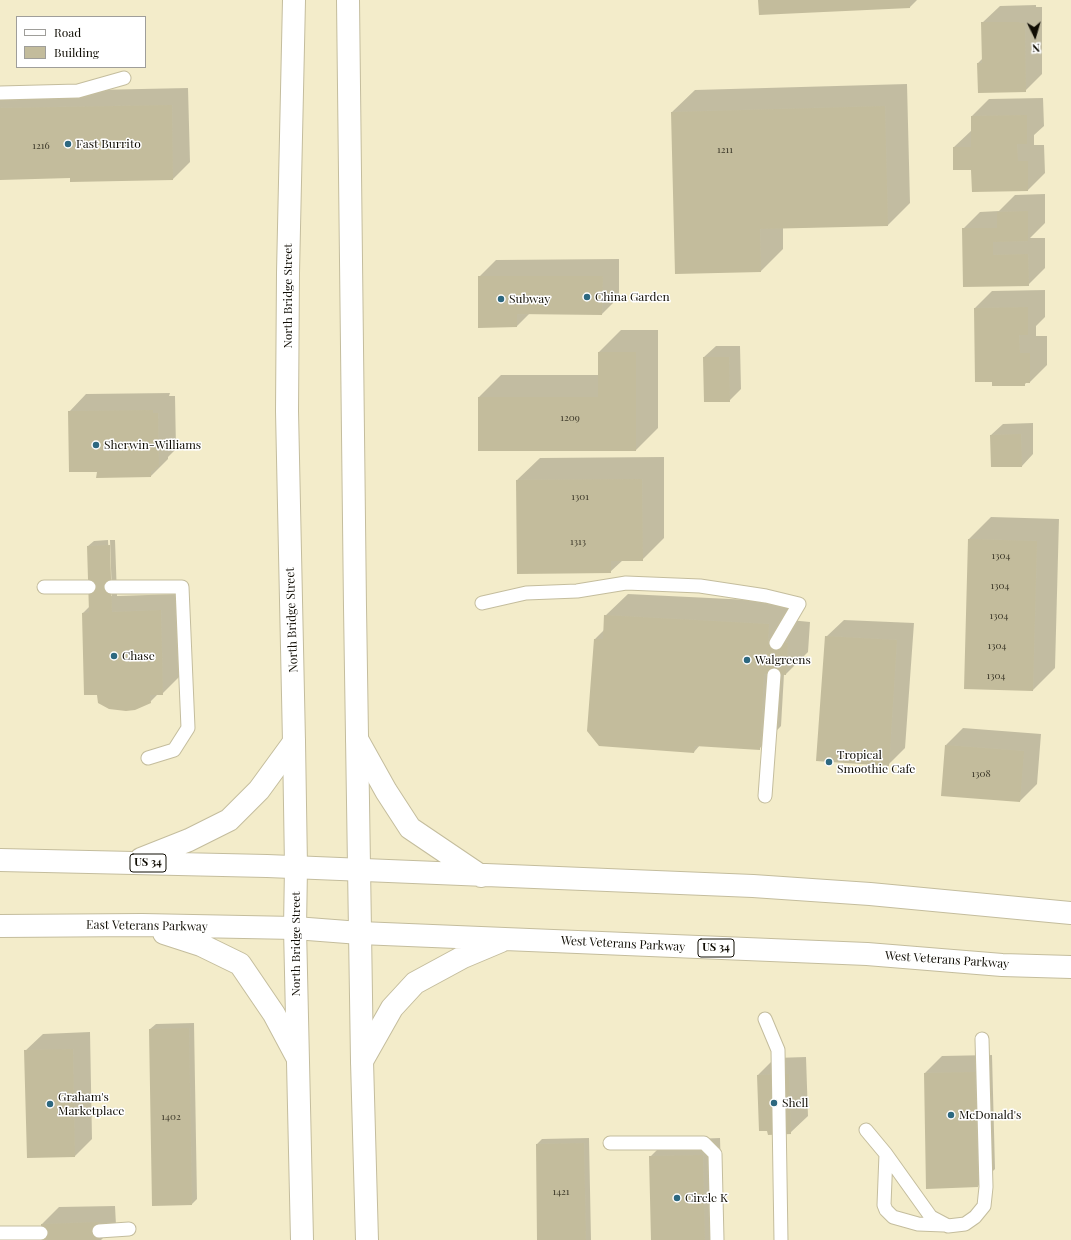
<!DOCTYPE html>
<style>
body{margin:0}
#map{position:relative;width:1071px;height:1240px;overflow:hidden;background:#f3ecca;font-family:"Playfair Display",serif}
canvas{display:block}
.legend{position:absolute;left:16px;top:16px;width:130px;height:52px;box-sizing:border-box;background:#fff;border:1px solid #9f9e9a;margin:0;padding:5px 7px;list-style:none;font-size:12px;color:#0f0c03}
.legend li{display:flex;align-items:center;gap:8px;height:20px}
.legend b{width:20px;border:1px solid #9f9e9a}
.north{position:absolute;left:1015px;top:16px;width:40px;height:40px;-webkit-text-stroke:3px #fff;paint-order:stroke;rotate:175deg;font-size:11px;font-weight:700;line-height:16px;text-align:center;color:#0f0c03}
.north::after{content:'';display:block;margin:auto;width:14px;height:18px;background:#0f0c03;clip-path:polygon(50% 0,100% 100%,50% 72%,0 100%)}
</style>
<div id="map">
<canvas width="1071" height="1240"></canvas>
<ul class="legend">
<li><b style="height:5px;background:#fff"></b>Road</li>
<li><b style="height:11px;background:#c3bc9c"></b>Building</li>
</ul>
<div class="north">N</div>
</div>
<script>
const ctx = document.querySelector('canvas').getContext('2d');
ctx.lineJoin = 'round';
function fill(path, color) {
  ctx.fillStyle = color;
  ctx.fill(path, 'evenodd');
}
function toPath(rows) {
  const path = new Path2D();
  for (const r of rows) {
    path.moveTo(r[0], r[1]);
    for (let i = 2; i < r.length; i += 2) path.lineTo(r[i], r[i + 1]);
  }
  return path;
}
function strokePath(path, color, width, dash) {
  ctx.strokeStyle = color;
  ctx.lineWidth = width;
  ctx.lineCap = dash ? 'butt' : 'round';
  ctx.setLineDash(dash || []);
  ctx.stroke(path);
}
function label(font, color, halo, rows, align = 'center') {
  ctx.font = font + ' "Playfair Display",serif';
  ctx.lineWidth = 3;
  ctx.setLineDash([]);
  ctx.textBaseline = 'middle';
  ctx.strokeStyle = halo;
  ctx.fillStyle = color;
  for (const [text, x, y, turn = 0] of rows) {
    ctx.save();
    ctx.translate(x, y);
    ctx.rotate((+turn || 0) * Math.PI / 180);
    ctx.textAlign = isNaN(turn) ? turn : align;
    if (halo) ctx.strokeText(text, 0, 0);
    ctx.fillText(text, 0, 0);
    ctx.restore();
  }
}
const shadow = toPath([
 [759,0,917,0,910,7],
 [1036,5,1036,7,1042,7,1042,74,1025,91,978,63,983,58,982,23,1000,6],
 [907,84,910,203,888,225,783,228,783,249,761,271,676,273,672,112,695,90],
 [188,88,190,162,173,179,71,177,0,179,0,92],
 [1043,98,1044,126,1034,135,1034,145,1044,145,1045,173,1028,190,972,169,954,147,972,130,972,116,989,99],
 [1045,194,1045,223,1030,238,1045,238,1045,268,1028,285,964,286,963,229,980,212,999,211,1015,195],
 [619,259,619,297,602,314,530,313,517,326,479,277,496,260],
 [1045,290,1045,317,1036,326,1036,336,1047,336,1047,365,1030,382,1027,382,1024,385,975,308,992,291],
 [621,330,658,330,658,428,636,450,479,397,501,375,599,375,599,352],
 [716,346,740,346,741,389,729,401,704,357],
 [170,393,169,396,175,396,176,449,168,457,168,459,151,476,97,477,98,471,69,412,86,394],
 [1033,423,1033,454,1022,466,991,435,1003,424],
 [664,457,664,538,642,560,623,560,610,572,518,573,517,480,540,458],
 [991,517,1059,519,1055,668,1033,690,969,539],
 [108,540,110,596,112,596,110,540,115,540,117,596,178,594,179,677,162,694,158,694,150,702,83,613,90,606,88,546,94,541],
 [628,594,791,602,790,620,810,622,808,652,786,674,784,674,781,726,759,749,700,745,694,752,595,639,605,629,605,616],
 [844,620,914,623,905,748,888,765,826,637],
 [963,728,1041,734,1037,784,1020,801,946,745],
 [194,1023,197,1199,192,1204,150,1029,156,1024],
 [90,1032,92,1139,75,1156,28,1157,25,1051,43,1034],
 [992,1055,995,1169,978,1186,925,1073,942,1056],
 [806,1057,808,1116,790,1133,768,1130,758,1075,775,1058],
 [589,1138,591,1240,538,1240,537,1144,542,1139],
 [720,1138,723,1240,652,1240,650,1157,667,1140],
 [115,1206,116,1225,101,1240,42,1240,42,1224,59,1207]
]);
const building = toPath([
 [758,0,910,0,910,8,759,15],
 [981,22,1019,22,1020,23,1025,23,1026,92,978,93,977,63,982,63],
 [172,105,173,180,70,182,70,178,0,180,0,108],
 [885,106,888,226,760,229,761,272,675,274,671,112],
 [1027,115,1027,144,1017,144,1018,161,1028,161,1028,191,972,192,971,170,953,170,953,147,971,147,971,116],
 [1028,211,1028,241,993,242,993,255,1028,254,1029,286,963,287,962,228,997,228,997,212],
 [478,276,603,276,602,315,517,314,517,327,478,328],
 [1028,307,1028,335,1019,335,1020,353,1030,353,1030,383,1025,383,1025,386,992,386,992,382,975,382,974,308],
 [598,352,636,352,636,451,478,451,478,397,598,397],
 [703,357,729,357,730,402,704,402],
 [153,410,153,413,158,413,159,467,155,468,155,470,151,471,151,477,96,478,97,472,69,472,68,411],
 [1021,434,1022,467,991,467,990,435],
 [642,479,643,561,611,561,611,573,517,574,516,480],
 [968,539,1037,541,1033,691,964,689],
 [110,545,112,612,161,610,163,695,150,695,151,703,135,710,126,711,109,709,98,703,97,695,84,695,82,613,89,612,87,546],
 [604,615,769,624,768,642,788,643,786,675,764,674,760,750,695,746,694,753,599,746,587,731,594,639,603,639],
 [825,636,897,640,889,766,816,761],
 [945,745,1024,751,1020,802,941,796],
 [189,1028,192,1205,152,1206,149,1029],
 [73,1049,75,1157,27,1158,24,1050],
 [975,1072,978,1187,926,1189,924,1073],
 [789,1074,791,1134,768,1135,767,1131,759,1131,757,1075],
 [584,1143,586,1240,537,1240,536,1144],
 [703,1155,705,1240,651,1240,649,1156],
 [99,1222,99,1240,41,1240,41,1224]
]);
const lane = toPath([
 [0,93,78,91,124,78],
 [44,587,89,587],
 [111,587,182,587,188,728,174,750,148,758],
 [482,603,526,593,577,591,626,583,700,586,766,596,799,604,776,643],
 [765,796,774,675],
 [765,1019,778,1050,781,1240],
 [866,1130,886,1154,931,1217,948,1226,965,1224,975,1217,984,1206,986,1187,982,1039],
 [610,1143,704,1143,715,1154,717,1240],
 [886,1154,884,1205,886,1210,893,1217,918,1224,944,1225],
 [99,1231,129,1229],
 [0,1233,41,1233]
]);
const primary = toPath([
 [357,739,386,791,410,828,481,876],
 [141,859,189,840,229,820,259,790,294,742],
 [0,860,267,866,753,886,870,894,1071,913],
 [0,926,142,925,295,928,360,933,867,954,1002,965,1071,967],
 [164,933,201,945,240,964,274,1014,297,1057],
 [362,1061,392,1008,415,983,463,957,501,941]
]);
const highway = toPath([
 [294,0,288,273,287,411,294,742,296,867,295,928,302,1240],
 [348,0,355,607,362,1061,367,1240]
]);
const markers = [
 [68,144,4,"#2d6880"],
 [587,297,4,"#2d6880"],
 [501,299,4,"#2d6880"],
 [96,445,4,"#2d6880"],
 [114,656,4,"#2d6880"],
 [747,660,4,"#2d6880"],
 [829,762,4,"#2d6880"],
 [774,1103,4,"#2d6880"],
 [50,1104,4,"#2d6880"],
 [951,1115,4,"#2d6880"],
 [677,1198,4,"#2d6880"]
];
const numberNames = [
 ["1216",41,146],
 ["1211",725,150],
 ["1209",570,418],
 ["1301",580,497],
 ["1313",578,542],
 ["1304",1001,556],
 ["1304",1000,586],
 ["1304",999,616],
 ["1304",997,646],
 ["1304",996,676],
 ["1308",981,774],
 ["1402",171,1117],
 ["1421",561,1192]
];
const shields = [
 [148,863,36],
 [716,948,36]
];
const shieldNames = [
 ["US 34",148,863],
 ["US 34",716,948]
];
const poiNames = [
 ["Fast Burrito",76,144],
 ["China Garden",595,297],
 ["Subway",509,299],
 ["Sherwin-Williams",104,445],
 ["Chase",122,656],
 ["Walgreens",755,660],
 ["Tropical",837,755],
 ["Smoothie Cafe",837,769],
 ["Graham's",58,1097],
 ["Marketplace",58,1111],
 ["Shell",782,1103],
 ["McDonald's",959,1115],
 ["Circle K",685,1198]
];
const streetNames = [
 ["North Bridge Street",288,296,-90],
 ["North Bridge Street",292,620,-92],
 ["East Veterans Parkway",147,926,1],
 ["North Bridge Street",296,944,-90],
 ["West Veterans Parkway",623,944,3],
 ["West Veterans Parkway",947,960,4]
];
fill(shadow, '#0003');
fill(building, '#c3bc9c');
strokePath(lane, '#c4bd9d', 15);
strokePath(primary, '#c4bd9d', 24);
strokePath(highway, '#c4bd9d', 24);
strokePath(lane, '#fff', 13);
strokePath(primary, '#fff', 22);
strokePath(highway, '#fff', 22);
for (const [x, y, r, color] of markers) {
  const dot = new Path2D();
  dot.arc(x, y, r, 0, 2 * Math.PI);
  ctx.fillStyle = color;
  ctx.fill(dot);
  strokePath(dot, '#fff', 1.5);
}
label('10px', '#3c3829', null, numberNames);
for (const [x, y, w] of shields) {
  const box = new Path2D();
  box.roundRect(x - w / 2, y - 9, w, 18, 3);
  ctx.fillStyle = '#fff';
  ctx.fill(box);
  strokePath(box, '#0f0c03', 1);
}
label('bold 11px', '#0f0c03', null, shieldNames);
label('12px', '#0f0c03', '#fff', poiNames, 'left');
label('12px', '#0f0c03', '#fff', streetNames);
</script>
